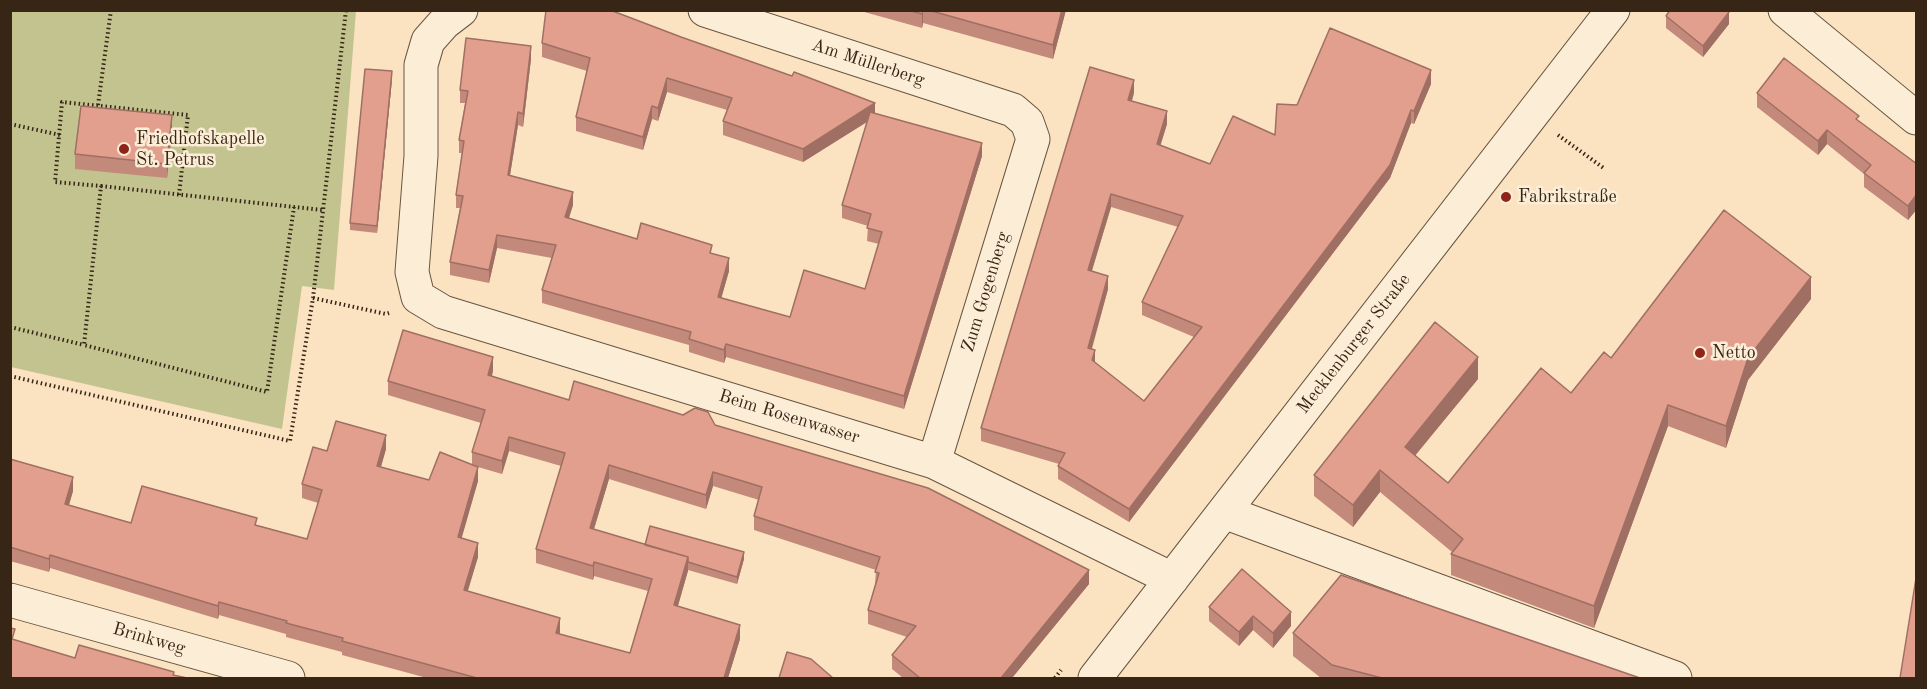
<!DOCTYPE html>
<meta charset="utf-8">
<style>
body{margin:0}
#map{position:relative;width:1927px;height:689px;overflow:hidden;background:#fbe3c2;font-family:"Old Standard TT",serif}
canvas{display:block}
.frame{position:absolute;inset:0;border:12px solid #372616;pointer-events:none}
</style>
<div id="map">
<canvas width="1927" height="689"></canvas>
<div class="frame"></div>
</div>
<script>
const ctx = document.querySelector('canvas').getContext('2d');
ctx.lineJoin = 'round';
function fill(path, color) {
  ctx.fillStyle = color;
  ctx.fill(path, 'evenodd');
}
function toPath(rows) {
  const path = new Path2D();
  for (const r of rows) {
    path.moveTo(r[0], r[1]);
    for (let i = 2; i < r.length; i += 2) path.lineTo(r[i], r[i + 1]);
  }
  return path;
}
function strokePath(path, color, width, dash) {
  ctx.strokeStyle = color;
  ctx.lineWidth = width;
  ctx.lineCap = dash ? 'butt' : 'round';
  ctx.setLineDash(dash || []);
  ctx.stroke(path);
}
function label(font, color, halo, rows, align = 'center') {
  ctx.font = font + ' "Old Standard TT",serif';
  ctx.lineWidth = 5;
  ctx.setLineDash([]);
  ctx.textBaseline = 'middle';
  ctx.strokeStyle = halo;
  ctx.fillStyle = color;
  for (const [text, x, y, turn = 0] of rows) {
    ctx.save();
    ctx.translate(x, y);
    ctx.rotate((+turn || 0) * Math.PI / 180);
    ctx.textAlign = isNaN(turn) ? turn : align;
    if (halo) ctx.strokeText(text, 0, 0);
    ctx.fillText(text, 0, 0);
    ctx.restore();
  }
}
const green = toPath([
 [11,11,356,11,334,290,302,286,282,429,11,367]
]);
const path = toPath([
 [98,105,111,10],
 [10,124,60,135],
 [1558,135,1605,169],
 [101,186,322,210],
 [179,195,188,115,62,102,55,182,101,186,84,345,267,392,294,207],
 [313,298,386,314,389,313],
 [10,327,84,345],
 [10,376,290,441,313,298,346,10],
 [1055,678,1061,670]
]);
const minor = toPath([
 [461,10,444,23,428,41,421,65,421,156,412,272,418,297,443,312,934,462,1172,579],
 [705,10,1013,110,1027,122,1033,139,934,462],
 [1785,10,1916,118],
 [1224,512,1675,678],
 [10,600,288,678],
 [1095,678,1613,10]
]);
const wall = toPath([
 [857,10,1066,10,1053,59,923,23,922,28],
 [1666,16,1729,24,1703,57,1666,28],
 [542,43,875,113,982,156,904,409,726,357,724,363,689,352,689,345,542,303,542,290,552,258,497,248,489,283,450,275,450,262,460,208,456,208,456,195,462,153,459,153,459,140,465,103,460,103,460,90,531,59,523,127,518,125,510,175,573,205,569,218,637,239,712,254,729,271,721,298,790,317,865,289,879,244,867,241,868,226,842,218,842,205,868,121,803,162,723,135,723,121,727,110,667,92,658,121,652,119,643,150,576,131,576,117,587,71,542,57],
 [392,79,377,233,350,230,350,223],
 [1431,84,1414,124,1411,123,1390,178,1129,522,1058,479,1058,466,1059,464,981,441,981,428,1134,93,1132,101,1167,124,1160,145,1210,164,1275,135,1297,105],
 [1111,207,1178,227,1142,302,1142,315,1194,337,1144,401,1095,363,1092,349,1108,289,1092,271],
 [1757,93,1859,121,1917,164,1917,209,1908,220,1864,187,1864,174,1827,144,1818,155,1757,107],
 [172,130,167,178,75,169,75,154],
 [1811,299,1748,380,1726,448,1668,426,1594,628,1451,575,1451,554,1452,552,1380,492,1353,527,1314,496,1314,475,1478,379,1415,455,1448,483,1571,393,1611,358],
 [493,371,492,376,569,400,715,425,1089,584,1012,678,903,678,892,669,892,655,907,637,868,624,868,610,875,585,876,570,754,530,754,516,759,500,713,486,706,509,609,479,594,529,645,545,744,559,737,584,688,570,678,606,740,639,728,678,427,678,342,655,342,652,286,637,286,634,219,615,218,619,50,568,49,572,10,561,10,459,73,491,69,505,131,523,257,525,307,539,318,503,302,498,302,484,327,451,386,449,381,467,429,480,472,465,472,452,481,423,388,395,388,381],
 [509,451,561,466,536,549,536,563,593,580,594,576,648,591,630,653,560,634,560,632,467,591,478,557,461,538,478,481,478,467,502,474],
 [1242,569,1291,626,1273,648,1253,630,1239,646,1209,621,1209,607],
 [1293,633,1640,678,1321,678,1293,656]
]);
const shadedWall = toPath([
 [923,10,923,23,922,28,922,14],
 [1062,10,1066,10,1053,59,1053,45],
 [1729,12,1729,24,1703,57,1703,46],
 [531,46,531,59,523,127,523,114],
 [1431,70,1431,84,1414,124,1414,111],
 [392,71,392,79,377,233,377,226],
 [667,78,667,92,658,121,658,108],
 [1134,80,1134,93,1128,113,1128,100],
 [875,103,875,117,803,162,803,149],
 [652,106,652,119,643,150,643,137],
 [1411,110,1411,123,1390,178,1129,522,1129,509],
 [1167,111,1167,124,1157,157,1157,144],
 [518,112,518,125,508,188,508,175],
 [172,115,172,130,167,178,167,164],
 [1827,130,1827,144,1818,155,1818,141],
 [982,143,982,156,904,409,904,396],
 [573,192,573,205,565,230,565,217],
 [1111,194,1111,207,1088,283,1088,270],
 [1917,194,1917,209,1908,220,1908,206],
 [497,235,497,248,489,283,489,270],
 [729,258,729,271,718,310,718,297],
 [1108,276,1108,289,1088,361,1088,348],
 [1811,277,1811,299,1748,380,1726,448,1726,426,1748,358],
 [726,344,726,357,724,363,724,350],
 [1095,350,1095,363,1092,360],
 [493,357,493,371,488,389,488,375],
 [1478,357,1478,379,1405,468,1405,447],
 [1668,405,1668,426,1594,628,1594,606],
 [386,435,386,449,377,480,377,466],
 [509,437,509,451,502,474,502,461],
 [609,465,609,479,590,542,590,528],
 [478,467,478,481,458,551,458,537],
 [1380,470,1380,492,1353,527,1353,505],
 [713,472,713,486,706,509,706,495],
 [73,477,73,491,65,518,65,504],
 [478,543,478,557,464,604,464,590],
 [744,552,744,559,737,584,737,577],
 [50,555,50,568,49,572,49,559],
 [688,557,688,571,674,619,674,605],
 [594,562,594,576,593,580,593,566],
 [1089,570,1089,584,1012,678,1001,678],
 [219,602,219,615,218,619,218,606],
 [1291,612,1291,626,1273,648,1273,633],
 [1253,616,1253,630,1239,646,1239,632],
 [560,618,560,632,556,647,556,633],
 [740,625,740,639,728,678,724,678]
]);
const building = toPath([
 [546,10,610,10,681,37,792,76,794,72,875,103,803,149,723,121,732,98,667,78,658,108,652,106,643,137,576,117,590,58,542,43,546,10],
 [908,10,923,10,922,14,908,10],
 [928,10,1062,10,1053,45,928,10],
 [1670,10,1727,10,1729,12,1703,46,1666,16,1670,10],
 [1330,28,1431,70,1414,111,1411,110,1390,165,1129,509,1058,466,1065,453,981,428,1090,67,1134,80,1128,100,1167,111,1157,144,1210,164,1233,116,1275,135,1277,104,1297,105,1330,28],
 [1111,194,1183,216,1142,302,1202,327,1144,401,1092,360,1095,350,1088,348,1108,276,1088,270,1111,194],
 [466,38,531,46,523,114,518,112,508,175,573,192,565,217,637,239,641,223,712,245,710,253,729,258,718,297,790,317,804,270,865,289,882,232,867,228,871,214,842,205,870,112,982,143,904,396,726,344,724,350,689,339,691,332,542,290,556,245,497,235,489,270,450,262,463,196,456,195,464,141,459,140,468,91,460,90,466,38],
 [1784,58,1859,116,1856,119,1917,164,1917,194,1908,206,1864,173,1871,165,1827,130,1818,141,1757,93,1784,58],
 [365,69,392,71,377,226,350,223,365,69],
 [81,106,172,115,167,164,75,154,81,106],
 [1724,210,1811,277,1748,358,1726,426,1668,405,1594,606,1451,554,1463,539,1380,470,1353,505,1314,475,1435,322,1478,357,1405,447,1448,483,1541,368,1571,393,1604,352,1611,358,1724,210],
 [403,330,493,357,488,375,569,400,574,381,683,415,695,408,708,412,715,425,928,488,1089,570,1001,678,920,678,892,655,916,626,868,610,879,573,875,572,880,557,754,516,762,487,713,472,706,495,609,465,590,528,688,557,674,605,740,625,724,678,477,678,342,641,343,638,286,623,287,621,219,602,218,606,50,555,49,559,10,547,10,459,73,477,65,504,131,523,142,486,257,518,255,525,307,539,322,490,302,484,313,447,327,451,336,421,386,435,377,466,429,480,440,452,478,467,458,537,478,543,464,590,560,618,556,633,630,653,652,579,594,562,593,566,536,549,565,453,509,437,502,461,472,452,485,410,388,381,403,330],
 [650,526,744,552,737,577,688,562,688,557,645,545,650,526],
 [1242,569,1291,612,1273,633,1253,616,1239,632,1209,607,1242,569],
 [1917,572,1917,678,1900,678,1917,572],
 [1341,575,1640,678,1382,678,1332,665,1293,633,1341,575],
 [10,628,15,629,12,639,75,658,79,645,174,672,173,675,187,678,10,678,10,628],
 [787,652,811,659,833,678,779,678,787,652]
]);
const markers = [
 [124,149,6,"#8f2418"],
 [1506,197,6,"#8f2418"],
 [1700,353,6,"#8f2418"]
];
const streetNames = [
 ["Am Müllerberg",868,63,18],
 ["Zum Gogenberg",986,292,-73],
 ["Mecklenburger Straße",1354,344,-52],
 ["Beim Rosenwasser",789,417,17],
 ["Brinkweg",149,639,16]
];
const poiNames = [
 ["Friedhofskapelle",136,139],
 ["St. Petrus",136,160],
 ["Fabrikstraße",1518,197],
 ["Netto",1712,353]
];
fill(green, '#c3c390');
strokePath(minor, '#685541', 35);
strokePath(path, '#372616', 4, [1.5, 3]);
strokePath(minor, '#fcedd7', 33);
fill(wall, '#c3897a');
fill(shadedWall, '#9f6f63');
fill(building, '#e39f8e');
strokePath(building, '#9f6f63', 1.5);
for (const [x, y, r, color] of markers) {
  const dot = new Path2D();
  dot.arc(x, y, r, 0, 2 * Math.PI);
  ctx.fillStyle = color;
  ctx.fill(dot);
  strokePath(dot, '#fcedd7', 2);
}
label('18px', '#372616', '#fcedd7', streetNames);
label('18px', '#372616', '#fcedd7', poiNames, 'left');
</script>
